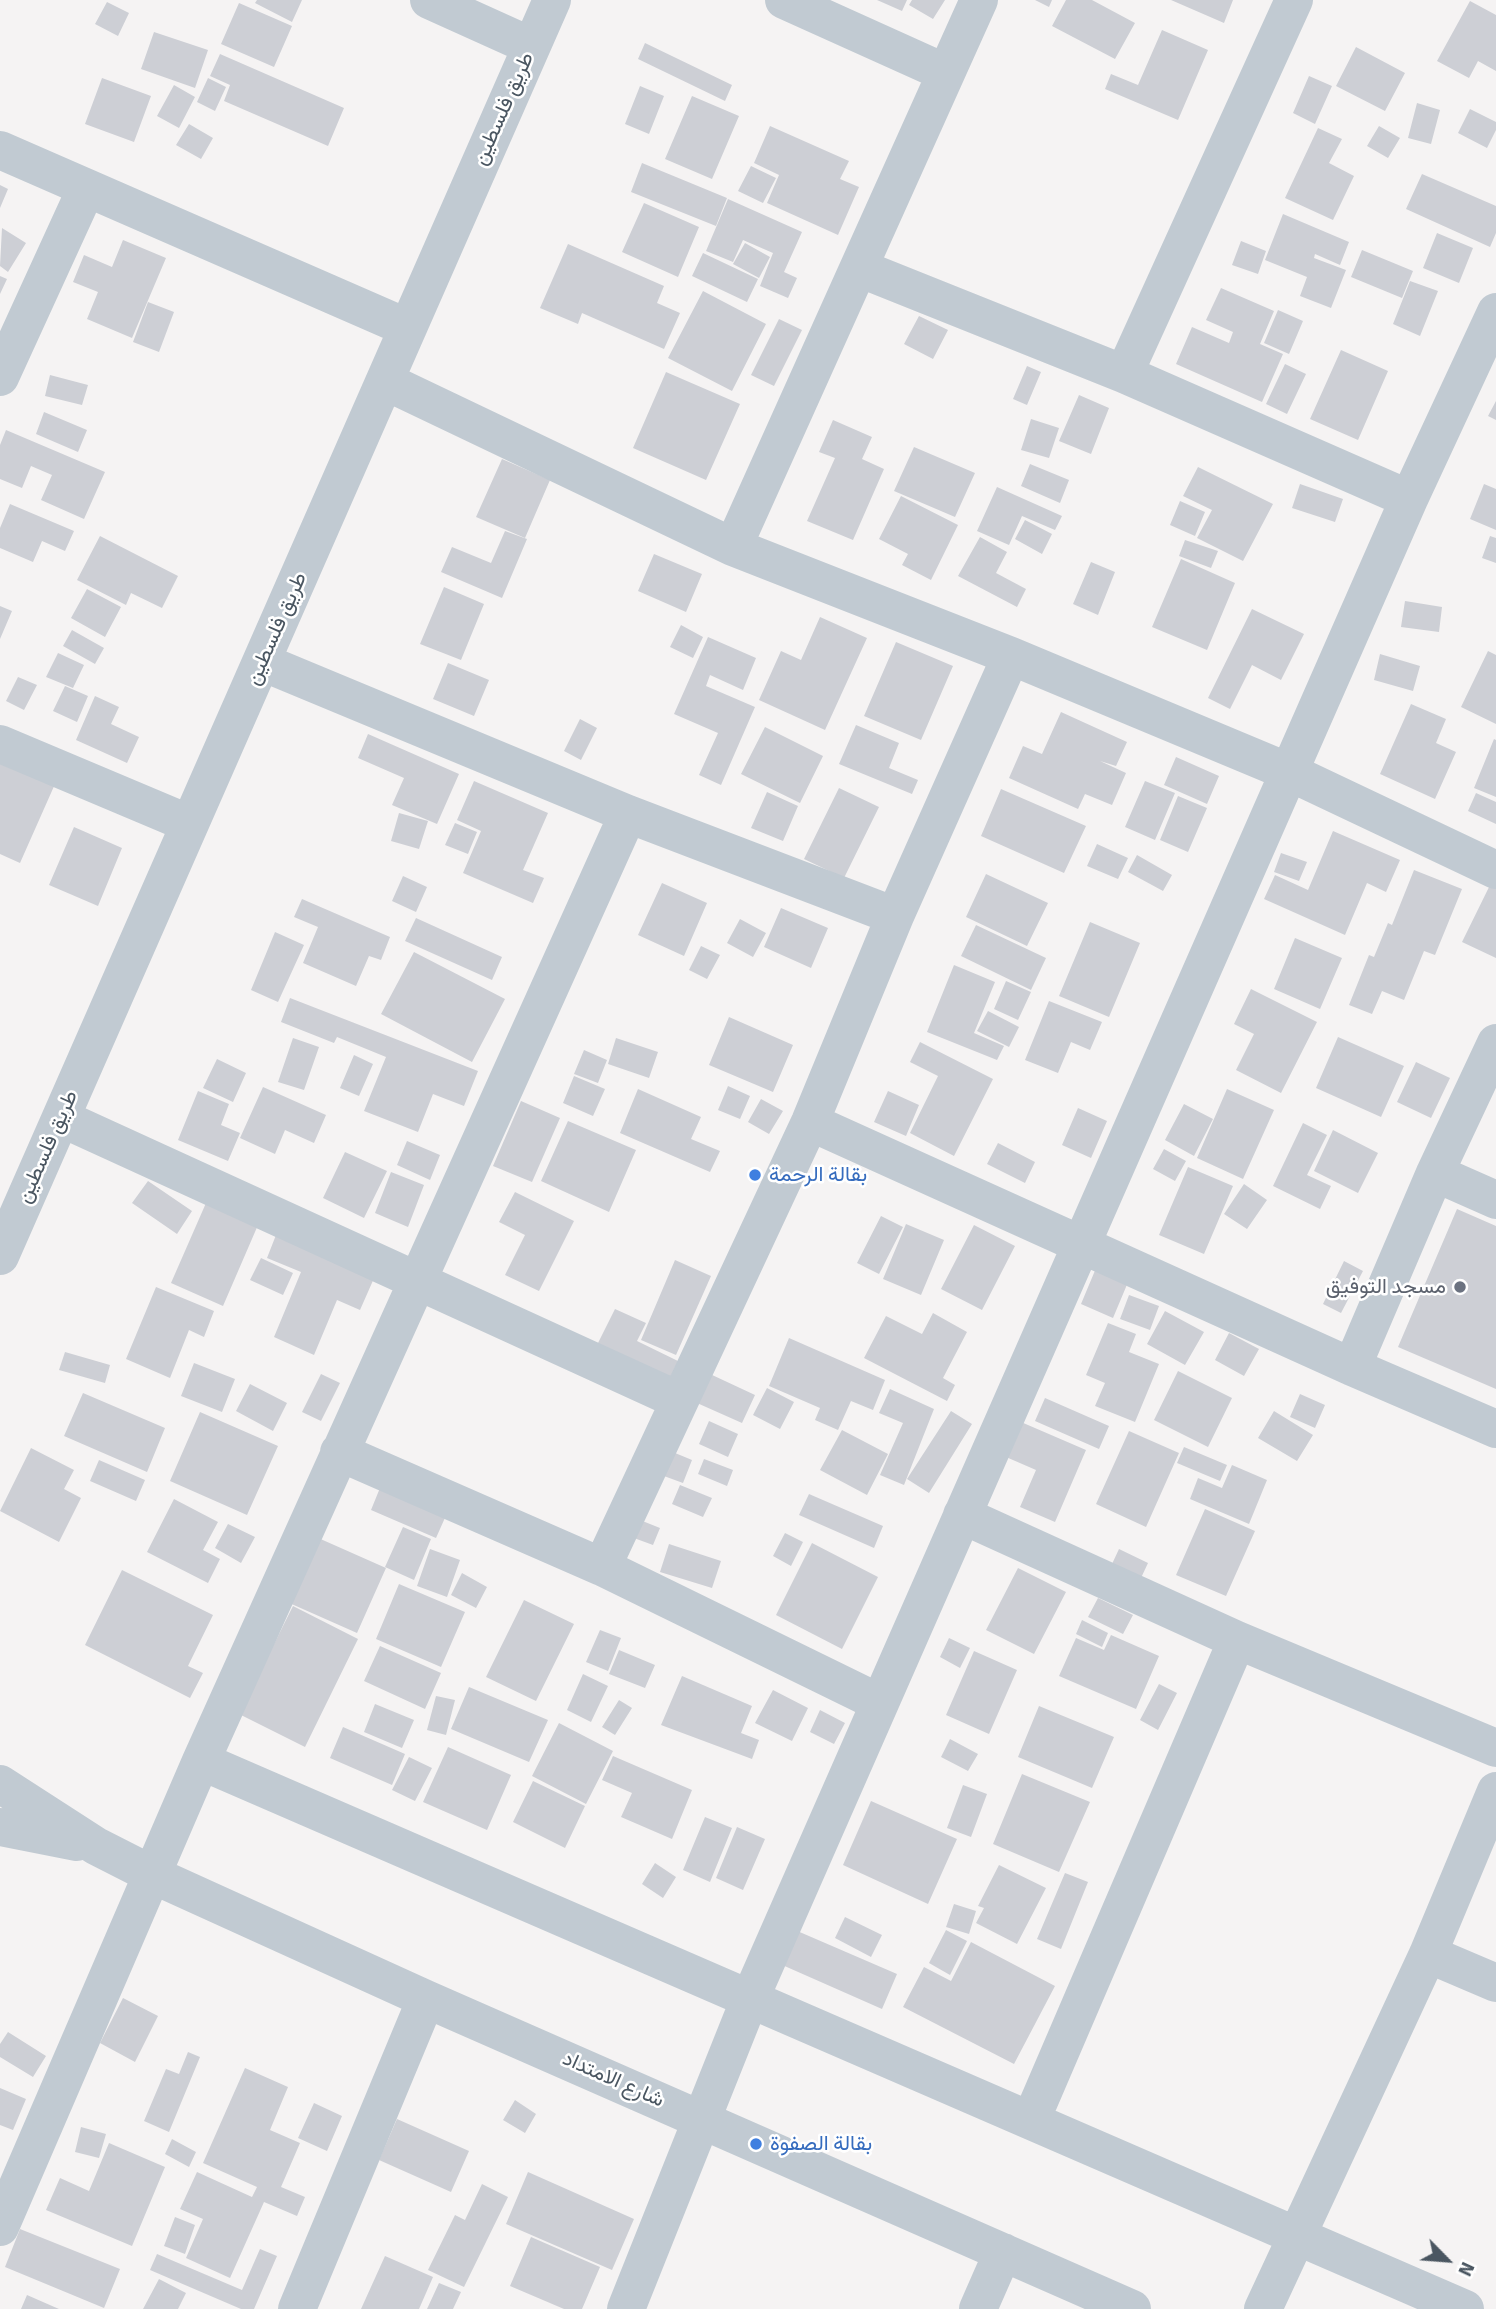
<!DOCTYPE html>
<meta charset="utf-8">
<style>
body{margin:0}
#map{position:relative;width:1496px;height:2309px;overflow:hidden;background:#f5f3f3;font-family:Signika,sans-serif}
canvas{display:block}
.north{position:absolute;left:1412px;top:2225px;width:70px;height:70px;-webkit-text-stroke:5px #fff;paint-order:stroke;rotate:115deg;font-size:19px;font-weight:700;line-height:28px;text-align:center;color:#4a5661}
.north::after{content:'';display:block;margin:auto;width:24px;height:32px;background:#4a5661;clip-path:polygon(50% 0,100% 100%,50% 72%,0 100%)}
</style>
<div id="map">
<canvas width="1496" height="2309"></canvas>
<div class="north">N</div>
</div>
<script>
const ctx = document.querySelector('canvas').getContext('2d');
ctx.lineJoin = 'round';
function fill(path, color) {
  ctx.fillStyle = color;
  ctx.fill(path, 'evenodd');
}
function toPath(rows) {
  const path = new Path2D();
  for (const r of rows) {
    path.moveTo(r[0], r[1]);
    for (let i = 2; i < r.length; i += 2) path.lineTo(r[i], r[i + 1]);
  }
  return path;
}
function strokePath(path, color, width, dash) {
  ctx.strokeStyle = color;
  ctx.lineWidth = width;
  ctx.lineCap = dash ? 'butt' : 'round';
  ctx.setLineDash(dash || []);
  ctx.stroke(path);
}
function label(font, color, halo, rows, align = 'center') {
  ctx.font = font + ' Signika,Vazirmatn,sans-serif';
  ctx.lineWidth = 5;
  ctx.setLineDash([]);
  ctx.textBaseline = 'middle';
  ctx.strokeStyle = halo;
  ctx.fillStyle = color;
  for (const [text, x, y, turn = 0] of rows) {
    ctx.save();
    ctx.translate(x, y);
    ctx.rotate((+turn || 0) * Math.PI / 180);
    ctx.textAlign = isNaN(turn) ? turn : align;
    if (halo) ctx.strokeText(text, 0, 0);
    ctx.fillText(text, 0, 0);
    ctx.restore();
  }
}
const building = toPath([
 [257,0,302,0,292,22,255,3],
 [877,0,907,0,902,11],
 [912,0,945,0,933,19,909,5],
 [1035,0,1052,0,1049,7],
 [1066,0,1092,0,1135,23,1115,59,1052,26],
 [1171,0,1233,0,1224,23],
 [1470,1,1496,15,1496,71,1478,61,1469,78,1437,61],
 [107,2,129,13,118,36,95,24],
 [239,3,292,26,274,67,221,44],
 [1162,30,1208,50,1178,120,1105,89,1111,74,1138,85],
 [154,32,208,50,195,88,141,69],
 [645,43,732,85,725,101,638,59],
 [1356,47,1405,73,1385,111,1336,86],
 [220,54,344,108,328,146,224,101,230,85,210,76],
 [1309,76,1332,86,1315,124,1293,113],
 [102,78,151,96,134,142,85,124],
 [208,78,226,87,215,111,197,102],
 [174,85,195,97,179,128,157,116],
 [640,86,664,96,649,134,625,124],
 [692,96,739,116,712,179,665,159],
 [1417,103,1440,110,1431,144,1408,138],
 [1470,109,1496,122,1496,130,1487,148,1458,133],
 [189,124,213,138,201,159,176,145],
 [770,126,849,161,840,179,859,187,838,235,767,203,779,175,754,163],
 [1379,126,1400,138,1388,158,1367,146],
 [1318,128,1342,139,1329,163,1354,176,1333,220,1285,198],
 [642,163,727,198,716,226,631,192],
 [751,166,776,178,763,203,738,191],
 [1422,174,1496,206,1496,233,1490,247,1406,209],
 [0,185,8,189,0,208],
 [728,199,802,232,784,272,797,278,788,298,760,286,773,253,743,240,733,262,706,251],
 [644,203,699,227,678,277,622,252],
 [1283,214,1349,242,1340,265,1315,254,1314,258,1346,270,1331,308,1300,296,1307,277,1265,260],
 [2,228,26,243,8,272,0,266],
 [1437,233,1473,248,1459,283,1423,268],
 [123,240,166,258,132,338,87,319,98,292,73,282,84,255,112,267],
 [1241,241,1266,251,1258,274,1232,265],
 [745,243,770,257,759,278,733,264],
 [568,244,664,286,657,303,680,313,664,349,582,313,578,324,540,308],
 [1362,250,1413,271,1402,298,1351,277],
 [703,253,758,279,747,302,692,276],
 [0,276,7,279,0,294],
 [1410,281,1438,291,1420,336,1393,324],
 [1221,288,1274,311,1260,344,1283,354,1262,402,1176,364,1192,327,1229,343,1233,332,1206,320],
 [703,291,766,324,732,391,668,358],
 [148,302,174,312,159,352,133,342],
 [1278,310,1303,321,1289,354,1264,343],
 [919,316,948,330,933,359,904,344],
 [779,319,802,330,774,386,751,375],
 [1341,350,1388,371,1358,440,1310,419],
 [1285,364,1306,374,1287,414,1266,404],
 [1027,366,1041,372,1027,405,1013,399],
 [666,372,740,404,706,480,633,448],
 [50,375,88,385,82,405,45,396],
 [1079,395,1109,408,1091,454,1059,441],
 [1496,401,1496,420,1488,416],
 [44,412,87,430,78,452,36,434],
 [1031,419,1059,428,1049,458,1021,450],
 [833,420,872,437,862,459,884,469,853,540,807,521,835,458,819,452],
 [6,430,105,472,84,519,41,500,52,475,31,466,22,488,0,479,0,445],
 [914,447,975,473,955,517,894,491],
 [502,459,550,480,525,538,476,517],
 [1030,464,1069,480,1060,503,1021,486],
 [1198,467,1273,504,1243,561,1197,538,1212,510,1183,496],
 [1300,484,1343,499,1335,522,1292,508],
 [1484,484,1496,489,1496,530,1470,519],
 [997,487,1062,516,1055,530,1022,516,1009,545,977,531],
 [901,496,958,525,931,580,902,565,908,554,879,539],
 [1180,501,1205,512,1195,536,1170,525],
 [10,504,74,531,65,551,42,541,33,562,0,548,0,528],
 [1025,520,1052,534,1042,554,1015,539],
 [505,531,527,539,502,598,441,572,452,547,491,563],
 [100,536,178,576,162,608,131,593,126,605,77,580],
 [1490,536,1496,538,1496,563,1482,558],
 [980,537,1007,552,996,573,1026,589,1017,607,958,576],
 [1185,540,1218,551,1211,568,1179,556],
 [654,554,702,574,686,612,638,591],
 [1181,559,1235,583,1207,650,1152,627],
 [1091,562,1115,572,1098,615,1073,604],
 [444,587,484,604,461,660,420,644],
 [87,589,121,607,105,637,71,618],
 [1405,601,1442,607,1439,632,1401,627],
 [0,606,12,611,0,639],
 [1252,609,1304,634,1281,680,1252,665,1230,709,1208,698],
 [820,617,867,638,825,730,759,700,781,651,801,660],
 [681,625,703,637,693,658,670,647],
 [72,630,104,648,95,664,63,646],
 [708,637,756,658,743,690,710,675,706,686,755,707,721,785,699,775,718,733,674,714],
 [896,642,953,666,921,740,864,716],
 [1488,651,1496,655,1496,724,1461,707],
 [58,653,84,665,73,688,46,677],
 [1380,654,1420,666,1413,691,1374,680],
 [448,663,489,680,474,716,433,699],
 [18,677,37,685,24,710,6,701],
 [65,686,88,696,77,722,53,711],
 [95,696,119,707,111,724,139,737,127,763,76,740],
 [1411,704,1446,719,1436,743,1456,752,1435,799,1380,774],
 [1061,712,1127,742,1116,766,1100,761,1126,773,1112,805,1085,794,1078,809,1009,778,1023,746,1042,754],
 [580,719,597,728,581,760,564,751],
 [856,725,899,743,889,768,918,780,912,794,839,764],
 [765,727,823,756,800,803,741,774],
 [368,734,459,774,437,824,392,805,404,778,358,758],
 [1494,739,1496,740,1496,797,1474,788],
 [1176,757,1219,776,1207,804,1164,785],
 [0,759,55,784,20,863,0,854],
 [474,781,548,813,523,870,544,878,533,903,463,873,481,831,457,820],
 [1145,781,1175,793,1155,840,1125,827],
 [839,788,879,807,844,878,804,859],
 [1001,789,1086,826,1064,873,981,836],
 [767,792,798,806,783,841,751,828],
 [1476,793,1496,802,1496,824,1468,811],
 [1178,796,1207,808,1188,852,1160,840],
 [399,813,428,821,419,849,391,841],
 [455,823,477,832,468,854,445,845],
 [74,827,122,848,98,906,49,885],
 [1333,831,1400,860,1386,892,1367,883,1345,935,1264,899,1275,875,1308,890],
 [1097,844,1128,858,1118,879,1087,866],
 [1281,853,1307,862,1299,881,1274,872],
 [1137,855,1172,875,1163,891,1128,872],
 [1414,870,1462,889,1435,955,1424,951,1404,1000,1382,991,1372,1014,1349,1005,1369,955,1374,957,1388,923,1392,925],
 [986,874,1048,903,1027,946,966,917],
 [403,876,427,887,416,912,392,901],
 [1492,881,1496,883,1496,958,1462,942],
 [662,883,707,903,684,956,638,935],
 [302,899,390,937,381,960,369,956,356,986,303,963,318,927,294,917],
 [781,908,828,928,811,968,764,947],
 [416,918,502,957,492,980,405,941],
 [740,919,766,933,753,957,727,943],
 [1090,922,1140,943,1109,1017,1059,996],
 [976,925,1046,958,1031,990,961,956],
 [275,932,304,945,278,1002,251,990],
 [1295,938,1342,958,1320,1009,1274,989],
 [701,946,720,955,707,979,689,970],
 [414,952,505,999,472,1062,381,1014],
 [954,965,995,982,974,1033,1004,1046,997,1060,927,1032],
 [1006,981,1031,992,1018,1020,994,1009],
 [1251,989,1317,1022,1281,1093,1236,1070,1254,1034,1234,1024],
 [290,998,478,1071,464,1106,433,1094,418,1132,364,1111,386,1057,337,1037,334,1043,281,1022],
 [1049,1001,1102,1022,1090,1050,1071,1042,1058,1073,1025,1060],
 [988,1011,1019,1027,1009,1047,977,1031],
 [729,1017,793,1045,773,1092,709,1065],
 [1338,1037,1404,1066,1381,1117,1316,1088],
 [293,1038,319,1047,304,1090,278,1082],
 [616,1038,658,1052,649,1078,608,1064],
 [920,1042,993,1079,954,1156,910,1133,938,1076,910,1062],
 [584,1050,607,1060,598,1083,574,1074],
 [354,1055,373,1064,359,1096,340,1088],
 [217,1059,246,1073,233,1102,203,1088],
 [1416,1062,1450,1078,1431,1118,1397,1102],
 [574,1076,605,1089,593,1116,563,1103],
 [728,1086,750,1096,740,1119,718,1110],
 [263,1087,326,1115,314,1143,285,1130,275,1154,240,1138],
 [638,1089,701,1117,691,1139,720,1151,710,1172,620,1133],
 [1227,1089,1274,1110,1243,1179,1197,1158],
 [198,1091,229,1104,221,1125,240,1133,228,1161,178,1140],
 [888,1091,919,1105,906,1136,874,1122],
 [761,1099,783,1111,769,1134,748,1122],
 [521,1101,560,1118,532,1182,493,1166],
 [1184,1104,1213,1119,1194,1156,1165,1140],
 [1078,1108,1107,1121,1091,1158,1062,1145],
 [568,1121,636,1150,609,1212,541,1181],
 [1303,1123,1327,1135,1307,1175,1331,1186,1320,1209,1273,1186],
 [1333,1130,1378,1153,1358,1193,1314,1171],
 [407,1141,440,1155,430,1180,397,1165],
 [998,1143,1035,1162,1025,1183,987,1164],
 [1164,1149,1186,1161,1175,1181,1153,1169],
 [345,1152,387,1171,364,1218,323,1198],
 [1188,1167,1233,1186,1204,1254,1159,1235],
 [391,1172,424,1185,408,1227,375,1213],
 [148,1181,192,1211,177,1234,132,1203],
 [1244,1184,1267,1200,1247,1229,1224,1214],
 [515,1192,574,1221,539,1291,505,1275,525,1235,499,1222],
 [206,1203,258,1225,223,1306,171,1283],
 [1457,1209,1496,1226,1496,1389,1398,1347],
 [881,1216,903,1227,879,1274,857,1263],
 [906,1224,944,1240,921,1295,883,1279],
 [974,1225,1015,1246,982,1310,941,1289],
 [276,1235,375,1276,360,1310,337,1300,314,1355,274,1337,301,1272,267,1258],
 [261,1258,293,1273,283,1295,250,1280],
 [675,1260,711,1276,676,1355,641,1340],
 [1099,1261,1131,1275,1113,1318,1081,1304],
 [1344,1261,1363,1271,1341,1313,1323,1304],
 [156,1287,214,1311,204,1337,189,1330,170,1378,126,1359],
 [1129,1295,1159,1306,1150,1330,1120,1319],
 [615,1309,646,1323,637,1341,678,1361,668,1382,596,1347],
 [1165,1311,1204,1332,1185,1365,1147,1344],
 [933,1313,967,1332,943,1378,955,1385,947,1401,864,1358,886,1316,922,1334],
 [1108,1323,1136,1334,1129,1352,1159,1364,1135,1422,1095,1406,1105,1383,1086,1375],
 [1229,1333,1259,1349,1244,1376,1215,1360],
 [789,1338,885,1380,873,1410,851,1401,838,1430,815,1420,820,1408,769,1386],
 [65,1352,110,1365,105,1383,59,1370],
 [194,1363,235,1379,222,1412,181,1396],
 [1178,1371,1232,1398,1208,1447,1154,1420],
 [321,1374,340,1383,321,1421,302,1412],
 [710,1374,755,1395,742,1423,697,1403],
 [250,1384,287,1403,273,1431,236,1411],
 [767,1388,794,1402,780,1429,753,1415],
 [890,1389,934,1409,904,1485,880,1475,903,1423,879,1413],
 [83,1393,165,1428,147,1472,64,1436],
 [1300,1394,1325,1405,1315,1428,1290,1417],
 [1045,1398,1109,1426,1099,1449,1035,1421],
 [951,1411,972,1424,929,1493,907,1479],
 [1274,1411,1313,1435,1297,1461,1258,1438],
 [200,1412,278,1446,247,1515,170,1481],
 [709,1421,738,1434,728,1457,699,1444],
 [1021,1422,1086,1450,1055,1522,1020,1507,1036,1470,1006,1457],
 [842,1430,888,1454,867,1495,820,1470],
 [1129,1431,1179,1453,1146,1527,1096,1504],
 [1184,1447,1227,1465,1220,1481,1177,1463],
 [31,1448,74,1470,64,1489,81,1498,59,1542,0,1511],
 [663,1448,692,1460,683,1483,653,1472],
 [704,1459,733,1470,727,1486,698,1474],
 [99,1460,145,1480,136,1501,90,1481],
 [1232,1465,1267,1480,1249,1524,1190,1499,1198,1478,1222,1488],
 [382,1483,448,1511,436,1538,371,1510],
 [680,1485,712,1498,703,1517,672,1504],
 [809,1494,883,1526,874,1548,799,1515],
 [174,1499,218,1522,203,1550,220,1559,208,1583,147,1552],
 [1205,1509,1255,1531,1226,1596,1176,1575],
 [630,1516,660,1528,653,1545,623,1534],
 [228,1524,255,1537,241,1563,215,1548],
 [403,1527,431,1539,414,1580,385,1567],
 [785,1533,803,1542,791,1566,773,1556],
 [316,1537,386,1568,357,1633,287,1602],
 [812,1543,878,1577,842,1649,776,1615],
 [669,1544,721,1561,712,1588,660,1572],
 [430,1549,460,1560,447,1597,417,1586],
 [1119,1549,1148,1563,1141,1578,1112,1564],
 [1018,1568,1066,1592,1034,1654,986,1630],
 [122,1570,213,1615,188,1666,203,1673,190,1698,85,1645],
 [462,1573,487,1587,476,1608,451,1595],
 [399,1584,465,1612,441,1667,376,1639],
 [1098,1598,1133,1615,1123,1634,1088,1617],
 [524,1600,574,1624,536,1701,486,1677],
 [293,1606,358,1639,305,1747,239,1714],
 [1082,1620,1108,1633,1102,1647,1076,1634],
 [600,1630,621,1638,608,1671,586,1662],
 [1111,1635,1159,1656,1136,1709,1059,1676,1076,1638,1104,1650],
 [949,1638,970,1648,960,1668,940,1657],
 [380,1646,441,1673,425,1709,364,1681],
 [619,1650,655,1665,645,1688,609,1674],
 [974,1651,1017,1670,989,1734,946,1715],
 [583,1674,608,1686,591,1722,567,1710],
 [682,1676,752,1706,741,1733,759,1740,752,1759,661,1725],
 [1159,1684,1177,1693,1158,1730,1140,1720],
 [469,1687,548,1720,529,1762,451,1729],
 [773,1690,808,1708,792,1741,755,1723],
 [436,1696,455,1700,446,1735,427,1730],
 [619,1700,632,1708,615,1735,602,1727],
 [375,1704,414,1720,402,1748,364,1732],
 [1039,1706,1114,1737,1092,1788,1018,1757],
 [820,1710,845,1723,834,1744,810,1732],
 [559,1723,613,1751,586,1804,532,1776],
 [343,1727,405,1754,392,1785,330,1758],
 [950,1739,978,1754,968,1771,941,1757],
 [448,1747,511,1775,487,1830,423,1802],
 [613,1756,692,1790,672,1839,621,1817,632,1793,602,1780],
 [409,1757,432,1768,415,1801,392,1790],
 [1022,1774,1090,1802,1059,1872,993,1844],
 [533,1781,585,1806,565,1848,513,1822],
 [963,1785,987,1794,971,1837,947,1828],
 [871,1801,957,1839,928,1904,843,1865],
 [705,1817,732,1828,710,1882,683,1870],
 [737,1827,765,1839,743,1890,716,1878],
 [655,1863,676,1877,663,1898,642,1884],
 [999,1865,1046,1888,1017,1944,976,1923,984,1908,978,1906],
 [1065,1873,1088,1882,1061,1949,1037,1939],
 [954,1904,976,1911,969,1934,946,1927],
 [845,1917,882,1935,871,1957,835,1938],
 [795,1930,897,1974,882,2009,780,1964],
 [946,1930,967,1941,950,1975,929,1963],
 [971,1942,1055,1986,1014,2064,903,2007,924,1967,951,1981],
 [123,1998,158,2016,135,2062,100,2043],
 [8,2032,46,2056,33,2077,0,2057,0,2044],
 [188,2052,200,2057,169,2132,144,2121,166,2069,179,2074],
 [245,2068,288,2087,270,2130,300,2143,281,2187,305,2197,297,2216,264,2202,230,2278,186,2258,203,2219,180,2209,197,2172,252,2197,257,2187,203,2163],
 [0,2088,26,2099,13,2130,0,2125],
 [515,2100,536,2114,525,2133,503,2120],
 [314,2103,342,2116,327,2151,298,2138],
 [397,2119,469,2151,451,2192,379,2160],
 [81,2127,106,2134,99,2158,75,2152],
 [172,2139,196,2152,189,2167,165,2154],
 [109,2143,165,2167,132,2246,46,2210,60,2178,89,2191],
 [528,2172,634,2219,612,2270,506,2224],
 [482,2184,508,2197,464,2287,428,2270,455,2215,465,2220],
 [175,2217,195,2225,185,2254,164,2246],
 [20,2229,120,2269,104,2308,5,2267],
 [531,2237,600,2267,582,2309,564,2309,510,2286],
 [260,2249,277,2256,254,2309,241,2309,150,2270,157,2254,242,2290],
 [385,2256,433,2277,419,2309,361,2309],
 [159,2279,186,2293,178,2309,143,2309],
 [439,2283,461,2292,453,2309,427,2309],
 [27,2295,59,2309,21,2309]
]);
const minor = toPath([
 [429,0,531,46],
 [784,0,946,73],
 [0,150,408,328],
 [859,268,1124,374,1409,499],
 [1124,374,1294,0],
 [0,377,86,189],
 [385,381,733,547,1011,656,1289,772,1496,870],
 [733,547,979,0],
 [262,662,628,814,895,916],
 [0,744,190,824],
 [61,1118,678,1400],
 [810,1122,1352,1367,1496,1429],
 [1435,1173,1496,1200],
 [0,1256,552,0],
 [1352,1367,1435,1173,1496,1043],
 [339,1452,602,1567,880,1703],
 [962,1515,1237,1640,1496,1748],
 [602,1567,810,1122,895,916,1011,656],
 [201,1761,628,814],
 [0,1784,96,1846,153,1875,426,1999,1132,2309],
 [0,1827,77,1842],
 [1428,1954,1496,1983],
 [1031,2120,1237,1640],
 [0,2227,201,1761,1465,2309],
 [297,2309,426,1999],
 [626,2309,749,2001,1409,499,1496,312],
 [978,2309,1003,2252],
 [1263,2309,1428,1954,1496,1791]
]);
const markers = [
 [755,1175,7,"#3f7fe0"],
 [1460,1287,7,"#6b7280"],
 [756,2144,7,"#3f7fe0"]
];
const streetNames = [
 ["طريق فلسطين",504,109,-66],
 ["طريق فلسطين",277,629,-66],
 ["طريق فلسطين",48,1147,-66],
 ["شارع الامتداد",613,2080,24]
];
const shopNames = [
 ["بقالة الرحمة",769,1175],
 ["بقالة الصفوة",770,2144]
];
const worshipNames = [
 ["مسجد التوفيق",1446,1287]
];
fill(building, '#cdcfd5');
strokePath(minor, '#c1cad2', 38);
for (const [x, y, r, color] of markers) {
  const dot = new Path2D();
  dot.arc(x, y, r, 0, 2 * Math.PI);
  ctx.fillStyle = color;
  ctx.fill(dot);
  strokePath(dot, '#fff', 2.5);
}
label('21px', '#4a5661', '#fff', streetNames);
label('21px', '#366cbe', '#fff', shopNames, 'left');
label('21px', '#5b616d', '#fff', worshipNames, 'right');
</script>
